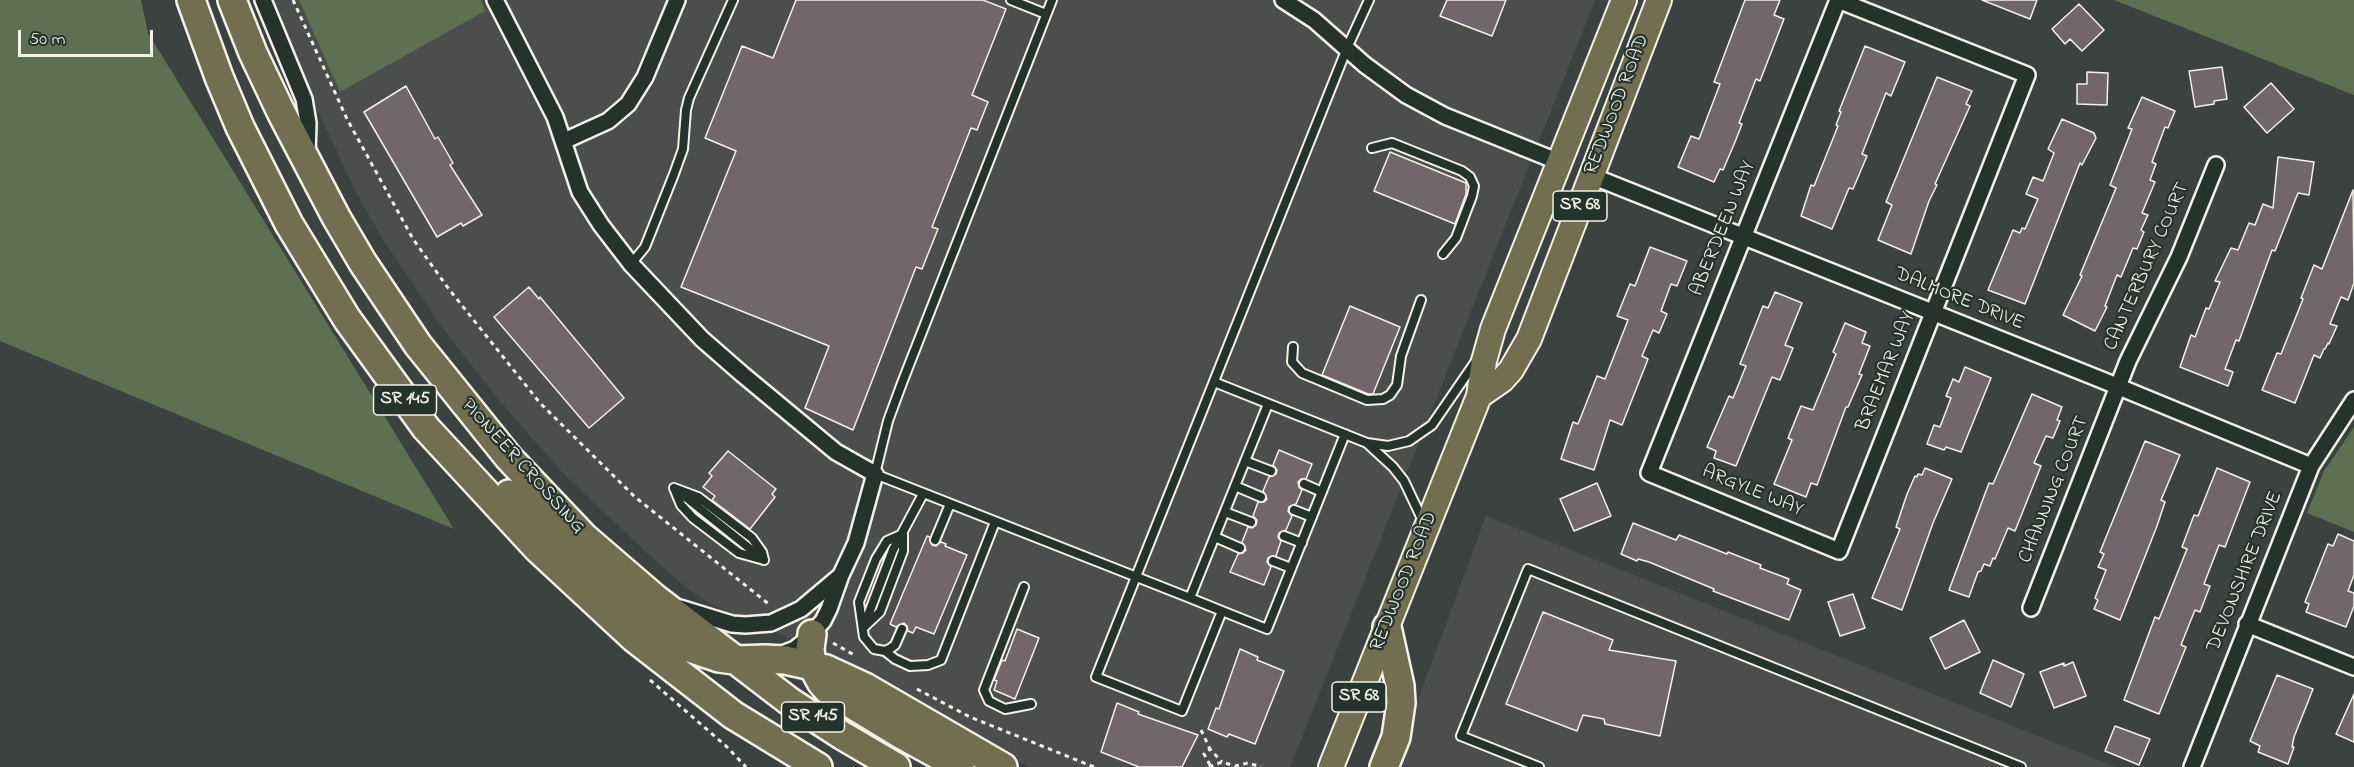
<!DOCTYPE html>
<style>
body{margin:0}
#map{position:relative;width:2354px;height:767px;overflow:hidden;background:#3c4240;font-family:"Indie Flower",sans-serif}
canvas{display:block}
.scale{position:absolute;left:18px;top:30px;width:135px;height:27px;box-sizing:border-box;border:3px solid #f4f1e8;border-top:0;padding-left:8px;font-size:18px;line-height:21px;white-space:nowrap;color:#f4f1e8;-webkit-text-stroke:4px #26332d;paint-order:stroke}
</style>
<div id="map">
<canvas width="2354" height="767"></canvas>
<div class="scale">50 m</div>
</div>
<script>
const ctx = document.querySelector('canvas').getContext('2d');
ctx.lineJoin = 'round';
function fill(path, color) {
  ctx.fillStyle = color;
  ctx.fill(path, 'evenodd');
}
function toPath(rows) {
  const path = new Path2D();
  for (const r of rows) {
    path.moveTo(r[0], r[1]);
    for (let i = 2; i < r.length; i += 2) path.lineTo(r[i], r[i + 1]);
  }
  return path;
}
function strokePath(path, color, width, dash) {
  ctx.strokeStyle = color;
  ctx.lineWidth = width;
  ctx.lineCap = dash ? 'butt' : 'round';
  ctx.setLineDash(dash || []);
  ctx.stroke(path);
}
function label(font, color, halo, rows, align = 'center') {
  ctx.font = font + ' "Indie Flower",sans-serif';
  ctx.lineWidth = 4.5;
  ctx.setLineDash([]);
  ctx.textBaseline = 'middle';
  ctx.strokeStyle = halo;
  ctx.fillStyle = color;
  for (const [text, x, y, turn = 0] of rows) {
    ctx.save();
    ctx.translate(x, y);
    ctx.rotate((+turn || 0) * Math.PI / 180);
    ctx.textAlign = isNaN(turn) ? turn : align;
    if (halo) ctx.strokeText(text, 0, 0);
    ctx.fillText(text, 0, 0);
    ctx.restore();
  }
}
const built = toPath([
 [271,0,1595,0,1290,767,1029,767,840,660,718,608,689,590,635,542,562,472,502,404,444,330,382,238,358,196,303,80],
 [1486,516,2116,767,1393,767]
]);
const green = toPath([
 [0,0,141,0,148,33,454,529,0,341],
 [299,0,481,0,485,11,340,92],
 [2114,0,2354,0,2354,95],
 [2354,427,2354,532,2307,513,2324,471]
]);
const building = toPath([
 [796,0,983,0,1006,9,972,95,988,102,977,130,971,128,932,227,938,229,922,269,916,267,853,430,805,408,829,346,681,287,736,151,705,138,742,46,773,58,796,0],
 [1447,0,1506,0,1492,36,1440,16,1447,0],
 [1745,0,1780,0,1774,15,1784,19,1760,81,1756,79,1744,110,1739,123,1742,124,1735,142,1723,170,1720,169,1714,182,1678,167,1691,136,1699,139,1720,84,1714,82,1745,0],
 [1982,0,2037,0,2030,19,1982,0],
 [2079,4,2104,30,2082,51,2070,39,2065,44,2052,29,2079,4],
 [1865,46,1905,62,1891,96,1886,93,1862,154,1867,156,1853,189,1849,188,1832,229,1801,216,1811,185,1814,186,1838,126,1836,125,1841,112,1839,111,1865,46],
 [2222,67,2227,99,2214,101,2214,104,2195,107,2189,71,2222,67],
 [2087,72,2108,73,2107,105,2077,104,2077,84,2087,84,2087,72],
 [1937,77,1972,91,1966,104,1970,106,1935,184,1937,185,1929,201,1911,254,1878,240,1892,205,1886,202,1937,77],
 [2271,83,2294,109,2267,133,2244,107,2271,83],
 [406,86,435,139,438,137,453,163,450,165,482,215,463,226,461,223,437,237,364,112,406,86],
 [2142,97,2175,111,2168,128,2165,127,2152,162,2156,164,2150,180,2155,182,2142,213,2148,215,2141,230,2144,232,2137,249,2133,248,2121,277,2117,275,2105,306,2107,307,2095,331,2063,315,2082,276,2080,275,2116,188,2110,185,2132,129,2128,128,2142,97],
 [2062,119,2094,133,2096,138,2082,165,2080,163,2025,304,1988,290,2013,230,2020,233,2022,228,2025,229,2038,199,2026,194,2033,177,2043,181,2054,153,2048,149,2062,119],
 [1390,152,1466,183,1466,194,1455,224,1374,191,1390,152],
 [2278,157,2314,162,2309,195,2298,193,2275,251,2272,250,2239,341,2236,340,2225,369,2233,372,2228,386,2180,367,2191,335,2195,337,2206,308,2209,309,2220,282,2215,281,2231,248,2238,250,2249,223,2255,225,2263,204,2273,208,2278,157],
 [2353,190,2354,283,2348,300,2341,297,2330,324,2337,326,2329,344,2328,343,2325,349,2324,349,2320,358,2314,355,2295,403,2262,390,2277,353,2281,354,2303,299,2301,298,2314,265,2322,269,2353,190],
 [1650,247,1687,261,1677,286,1671,284,1661,311,1667,314,1659,333,1653,330,1642,356,1648,359,1622,425,1610,420,1594,470,1561,459,1573,422,1578,424,1597,376,1605,379,1628,320,1617,316,1630,284,1635,286,1650,247],
 [529,287,539,299,540,297,624,398,589,428,494,317,529,287],
 [1775,292,1802,303,1785,345,1793,348,1780,380,1772,377,1736,466,1714,458,1716,451,1707,447,1729,396,1733,398,1746,366,1740,364,1763,306,1768,308,1775,292],
 [1350,306,1400,327,1373,394,1368,394,1322,375,1350,306],
 [1845,323,1866,332,1862,343,1870,346,1859,374,1862,375,1848,407,1846,407,1817,485,1811,483,1806,497,1774,484,1792,440,1788,438,1801,406,1813,410,1836,354,1833,352,1845,323],
 [1965,367,1991,378,1961,452,1946,447,1944,450,1927,444,1934,425,1940,427,1951,398,1946,396,1953,379,1959,382,1965,367],
 [2032,394,2062,407,2057,420,2060,421,2053,438,2046,436,2034,463,2041,466,2015,531,2008,528,1995,559,1993,558,1990,566,1984,564,1981,571,1978,572,1969,597,1949,590,1989,483,1993,484,2032,394],
 [2145,441,2180,455,2161,500,2165,502,2157,526,2120,620,2094,609,2098,600,2095,598,2106,570,2098,567,2104,554,2100,552,2145,441],
 [1279,450,1312,464,1306,479,1301,479,1298,482,1299,487,1302,490,1296,504,1289,507,1288,511,1292,516,1286,530,1279,533,1278,537,1281,541,1276,556,1268,558,1267,562,1271,567,1264,585,1230,572,1238,554,1243,553,1246,550,1242,542,1248,527,1252,528,1256,525,1257,520,1253,516,1258,502,1264,502,1267,499,1263,491,1269,477,1276,474,1277,470,1273,465,1279,450],
 [728,451,776,489,772,494,775,497,750,529,712,500,715,496,703,487,712,476,709,473,728,451],
 [1925,468,1952,479,1933,523,1902,610,1872,598,1900,529,1896,527,1907,494,1915,476,1917,477,1918,474,1922,475,1925,468],
 [2217,468,2250,482,2225,547,2219,545,2204,584,2210,586,2200,612,2195,610,2181,645,2186,647,2159,714,2124,700,2155,617,2159,619,2187,549,2182,547,2194,515,2198,516,2217,468],
 [1597,483,1611,516,1574,531,1560,499,1597,483],
 [1633,523,1676,540,1679,535,1727,554,1728,552,1761,565,1760,568,1789,579,1787,584,1801,590,1789,620,1713,591,1714,589,1649,562,1638,559,1637,561,1621,554,1633,523],
 [2338,534,2354,541,2354,575,2348,591,2354,593,2354,606,2346,627,2306,612,2309,604,2305,602,2328,544,2333,546,2338,534],
 [927,536,930,537,932,545,936,546,941,542,946,544,945,546,967,555,934,634,916,627,913,633,908,631,907,626,904,623,896,627,890,624,927,536],
 [1853,594,1865,628,1840,636,1828,602,1853,594],
 [1543,612,1613,640,1609,650,1676,661,1660,736,1605,724,1604,719,1583,715,1577,731,1506,704,1543,612],
 [1964,620,1980,652,1945,669,1930,638,1964,620],
 [1017,629,1039,638,1015,699,994,690,997,681,994,680,1002,660,1005,661,1017,629],
 [1240,649,1258,657,1257,660,1284,671,1255,744,1229,734,1227,737,1208,729,1216,708,1219,709,1240,649],
 [1993,660,2024,674,2011,707,1980,693,1993,660],
 [2073,662,2086,696,2054,708,2040,672,2064,663,2064,666,2073,662],
 [2277,675,2313,689,2294,737,2292,747,2294,747,2288,764,2258,752,2260,746,2250,741,2277,675],
 [2354,694,2354,742,2336,734,2354,694],
 [1117,703,1139,712,1138,714,1198,735,1182,767,1139,767,1101,752,1117,703],
 [2115,726,2150,739,2139,765,2105,751,2115,726]
]);
const path = toPath([
 [293,0,347,119,413,239,448,288,540,403,635,497,770,605],
 [833,643,856,656],
 [650,680,726,746,746,767],
 [917,689,970,717,1094,767],
 [1201,730,1210,749],
 [1210,765,1204,754,1210,749,1222,762],
 [1209,767,1222,762,1235,766,1248,763,1261,767]
]);
const lane = toPath([
 [1011,0,1046,14],
 [1052,0,902,383,888,421,875,474,1190,598],
 [1372,148,1392,143,1462,171,1470,177,1474,186,1472,196,1456,238,1443,254],
 [631,264,645,247,674,174,683,149,686,110,689,98,733,0],
 [1293,347,1292,362,1302,373,1367,400,1383,399,1390,395,1397,385,1401,356,1421,300],
 [1214,382,1367,443,1388,446,1409,441,1432,425,1476,361],
 [1268,404,1190,598,1222,611,1267,629,1345,434],
 [1368,444,1393,467,1404,481,1423,521],
 [1245,461,1271,471],
 [1304,484,1322,492],
 [1235,486,1261,497],
 [674,488,681,505,693,518,739,553,764,560],
 [674,488,698,497,752,538,762,552,764,560],
 [678,491,764,560],
 [1294,510,1312,517],
 [1225,512,1251,522],
 [1284,536,1302,543],
 [1215,537,1240,548],
 [935,540,950,504],
 [1273,561,1291,568],
 [1024,587,984,690,989,701,1005,709,1031,704],
 [1222,611,1182,711,1096,677,1347,48,1369,0],
 [864,626,893,550,923,494],
 [863,628,880,612,903,551,903,534,887,541,876,559,859,602,864,637,874,649,885,651,891,648,895,645,902,629],
 [885,651,895,659,910,666,928,665,941,660,995,522],
 [1539,767,1461,736,1528,569,2021,767]
]);
const street = toPath([
 [263,0,304,99,308,123,307,156],
 [495,0,555,117,580,192,601,225,631,264,702,339,742,374,836,452,875,474,856,543,841,575,829,609,823,621,804,642,795,649,777,656],
 [1283,0,1314,20,1365,65,1406,95,1445,116,1559,162],
 [1838,0,2027,75,1839,551,1649,473,1838,0],
 [564,141,608,121,628,104,645,77,677,0],
 [1592,176,2102,380,2311,466],
 [680,608,732,624,745,625,771,623,801,609,839,577],
 [2031,608,2128,361,2179,257,2216,165],
 [2247,624,2354,667],
 [2192,767,2311,466,2354,400]
]);
const primary = toPath([
 [1479,396,1502,380,1511,370,1529,339,1659,0],
 [1331,767,1479,396,1484,361,1493,329,1624,0]
]);
const highway = toPath([
 [191,0,219,77,240,127,289,224,347,319,426,428,537,548,634,638,733,715,818,767],
 [232,0,253,53,281,112,336,217,363,263,418,345,509,458,584,537,656,599,789,701,843,736,896,767],
 [509,494,628,609,660,635,674,643,719,658,734,660,765,659,785,660,826,669,865,687,1003,767],
 [812,634,810,649,812,665,821,682,828,690,902,735,960,767],
 [1384,767,1396,737,1401,703,1400,686,1387,627]
]);
const shields = [
 [1580,206,54],
 [405,400,63],
 [1359,697,54],
 [813,717,63]
];
const shieldNames = [
 ["SR 68",1580,206],
 ["SR 145",405,400],
 ["SR 68",1359,697],
 ["SR 145",813,717]
];
const streetNames = [
 ["REDWOOD ROAD",1618,105,-69],
 ["ABERDEEN WAY",1724,229,-68],
 ["CANTERBURY COURT",2148,267,-66],
 ["DALMORE DRIVE",1959,300,22],
 ["BRAEMAR WAY",1887,372,-68],
 ["PIONEER CROSSING",522,467,48],
 ["CHANNING COURT",2055,490,-68],
 ["ARGYLE WAY",1752,492,22],
 ["DEVONSHIRE DRIVE",2246,572,-68],
 ["REDWOOD ROAD",1405,582,-68]
];
fill(built, '#4c4d4d');
fill(green, '#5e7052');
fill(building, '#70666c');
strokePath(building, '#f4f1e8', 1.5);
strokePath(lane, '#f4f1e8', 12);
strokePath(street, '#f4f1e8', 20);
strokePath(primary, '#f4f1e8', 28);
strokePath(highway, '#f4f1e8', 32);
strokePath(path, '#f4f1e8', 3, [4.5, 4.5]);
strokePath(lane, '#26332d', 8);
strokePath(street, '#26332d', 15);
strokePath(primary, '#726e52', 24);
strokePath(highway, '#726e52', 27);
for (const [x, y, w] of shields) {
  const box = new Path2D();
  box.roundRect(x - w / 2, y - 15, w, 30, 4.5);
  ctx.fillStyle = '#26332d';
  ctx.fill(box);
  strokePath(box, '#f4f1e8', 1.5);
}
label('bold 18px', '#f4f1e8', null, shieldNames);
label('20px', '#f4f1e8', '#26332d', streetNames);
</script>
